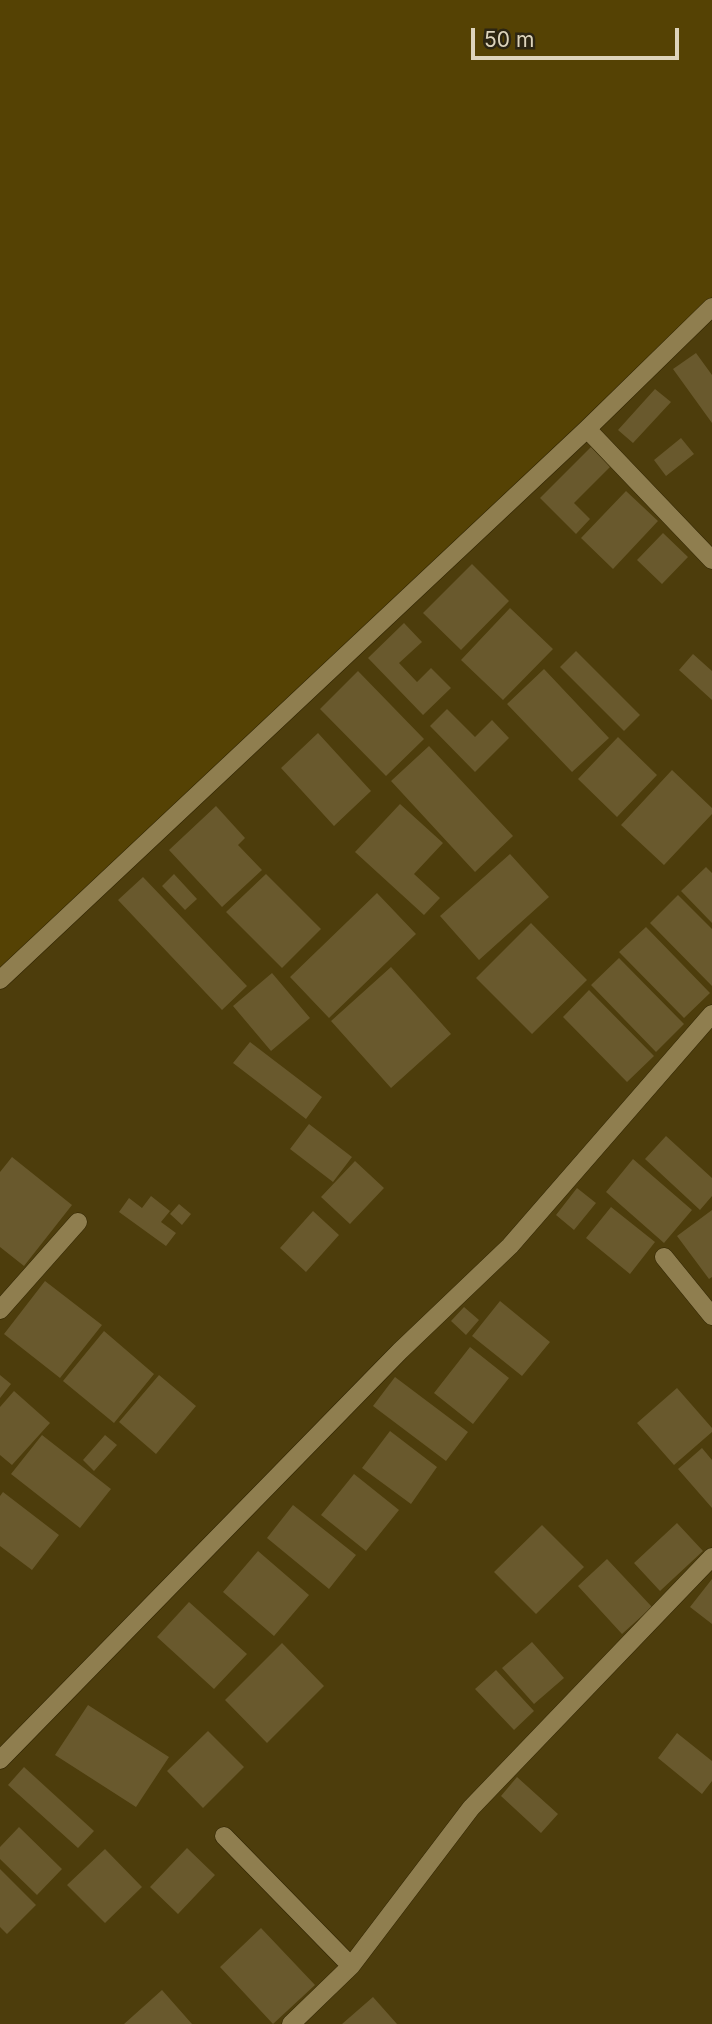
<!DOCTYPE html>
<style>
body{margin:0}
#map{position:relative;width:712px;height:2024px;overflow:hidden;background:#4d3d0c;font-family:Inter,sans-serif}
canvas{display:block}
.scale{position:absolute;left:471px;top:28px;width:208px;height:32px;box-sizing:border-box;border:4px solid #ddd4bc;border-top:0;padding-left:9px;font-size:21px;line-height:24px;white-space:nowrap;color:#ddd4bc;-webkit-text-stroke:5px #2c2512;paint-order:stroke}
</style>
<div id="map">
<canvas width="712" height="2024"></canvas>
<div class="scale">50 m</div>
</div>
<script>
const ctx = document.querySelector('canvas').getContext('2d');
ctx.lineJoin = 'round';
function fill(path, color) {
  ctx.fillStyle = color;
  ctx.fill(path, 'evenodd');
}
function toPath(rows) {
  const path = new Path2D();
  for (const r of rows) {
    path.moveTo(r[0], r[1]);
    for (let i = 2; i < r.length; i += 2) path.lineTo(r[i], r[i + 1]);
  }
  return path;
}
function strokePath(path, color, width, dash) {
  ctx.strokeStyle = color;
  ctx.lineWidth = width;
  ctx.lineCap = dash ? 'butt' : 'round';
  ctx.setLineDash(dash || []);
  ctx.stroke(path);
}
const built = toPath([
 [0,0,712,0,712,297,0,974]
]);
const building = toPath([
 [696,353,712,375,712,423,673,369],
 [655,389,671,402,633,443,618,430],
 [681,438,694,454,666,476,654,460],
 [591,447,610,467,574,503,590,519,576,534,540,498],
 [626,491,658,521,613,569,581,538],
 [663,533,688,557,662,584,637,560],
 [472,564,509,601,461,650,423,613],
 [510,608,553,649,503,700,461,660],
 [404,623,422,642,399,663,417,682,431,668,451,688,423,715,368,658],
 [576,651,640,715,624,731,560,667],
 [693,654,712,671,712,700,679,670],
 [544,669,609,738,572,772,507,704],
 [358,671,424,739,386,776,320,709],
 [447,709,475,737,492,720,509,738,475,772,430,726],
 [318,733,371,791,334,826,281,768],
 [618,737,657,775,617,817,578,779],
 [429,746,513,836,475,872,391,781],
 [672,770,712,808,712,814,664,865,621,825],
 [400,804,443,843,414,874,440,898,424,915,355,852],
 [216,806,245,838,238,845,262,870,222,907,169,850],
 [510,854,549,897,479,960,440,916],
 [706,867,712,873,712,923,681,891],
 [174,874,197,899,185,910,162,886],
 [266,874,321,929,282,968,226,912],
 [143,877,247,986,222,1010,118,900],
 [377,893,416,934,329,1018,290,977],
 [678,895,712,929,712,986,650,923],
 [531,923,587,980,532,1034,476,978],
 [646,927,710,993,684,1018,619,952],
 [619,958,684,1024,656,1052,591,985],
 [391,967,451,1034,391,1088,331,1021],
 [272,973,310,1018,271,1051,233,1006],
 [589,990,654,1056,627,1082,563,1017],
 [250,1042,322,1097,306,1119,233,1063],
 [309,1124,352,1157,333,1182,290,1149],
 [666,1136,712,1178,712,1196,700,1210,645,1159],
 [12,1157,72,1205,24,1266,0,1247,0,1172],
 [633,1159,692,1210,664,1243,606,1192],
 [355,1161,384,1188,350,1224,321,1197],
 [577,1188,596,1203,574,1230,556,1215],
 [151,1196,170,1211,161,1222,176,1233,166,1246,119,1212,129,1198,142,1208],
 [179,1204,191,1214,182,1225,170,1214],
 [611,1207,655,1242,630,1274,586,1238],
 [712,1210,712,1277,709,1279,677,1236],
 [313,1211,339,1235,306,1272,280,1248],
 [45,1281,102,1325,60,1378,4,1334],
 [500,1301,550,1342,522,1376,472,1336],
 [464,1307,479,1320,466,1335,451,1321],
 [104,1331,154,1374,114,1423,63,1381],
 [470,1347,509,1378,473,1424,434,1393],
 [0,1375,11,1384,0,1398],
 [159,1375,196,1406,156,1454,119,1422],
 [395,1377,468,1432,446,1461,373,1406],
 [677,1388,712,1428,712,1432,674,1465,637,1423],
 [14,1391,50,1423,12,1465,0,1455,0,1407],
 [390,1431,437,1467,411,1504,362,1468],
 [42,1435,111,1489,80,1528,11,1474],
 [105,1435,117,1445,94,1471,83,1460],
 [702,1448,712,1460,712,1508,678,1469],
 [354,1474,399,1510,366,1551,321,1515],
 [3,1492,59,1535,32,1570,0,1546,0,1496],
 [293,1505,356,1555,329,1589,267,1538],
 [677,1523,703,1551,660,1591,634,1563],
 [542,1525,584,1567,536,1614,494,1572],
 [258,1551,309,1595,274,1636,223,1592],
 [607,1559,652,1607,622,1634,578,1586],
 [712,1579,712,1624,690,1607],
 [189,1602,247,1654,214,1689,157,1637],
 [532,1642,564,1678,534,1704,502,1668],
 [282,1643,324,1686,267,1743,225,1700],
 [496,1670,534,1711,514,1730,475,1689],
 [88,1705,169,1757,136,1807,55,1755],
 [208,1731,244,1767,203,1808,167,1771],
 [677,1733,712,1761,712,1781,702,1794,658,1758],
 [24,1767,94,1831,78,1848,8,1785],
 [517,1777,558,1814,541,1833,501,1796],
 [19,1827,62,1869,37,1895,0,1859,0,1847],
 [187,1848,215,1875,178,1914,150,1887],
 [105,1849,142,1887,105,1923,67,1885],
 [0,1869,36,1905,7,1934,0,1927],
 [261,1928,315,1985,273,2024,220,1967],
 [162,1990,192,2024,124,2024],
 [373,1997,397,2024,342,2024]
]);
const minor = toPath([
 [587,429,712,560],
 [0,980,587,429,712,307],
 [664,1257,712,1316],
 [0,1310,78,1222],
 [0,1760,400,1351,510,1246,712,1014],
 [224,1836,351,1966],
 [291,2024,351,1966,471,1808,712,1557]
]);
fill(built, '#554204');
fill(building, '#69592d');
strokePath(minor, '#302400', 19);
strokePath(minor, '#8f7e4f', 18);
</script>
